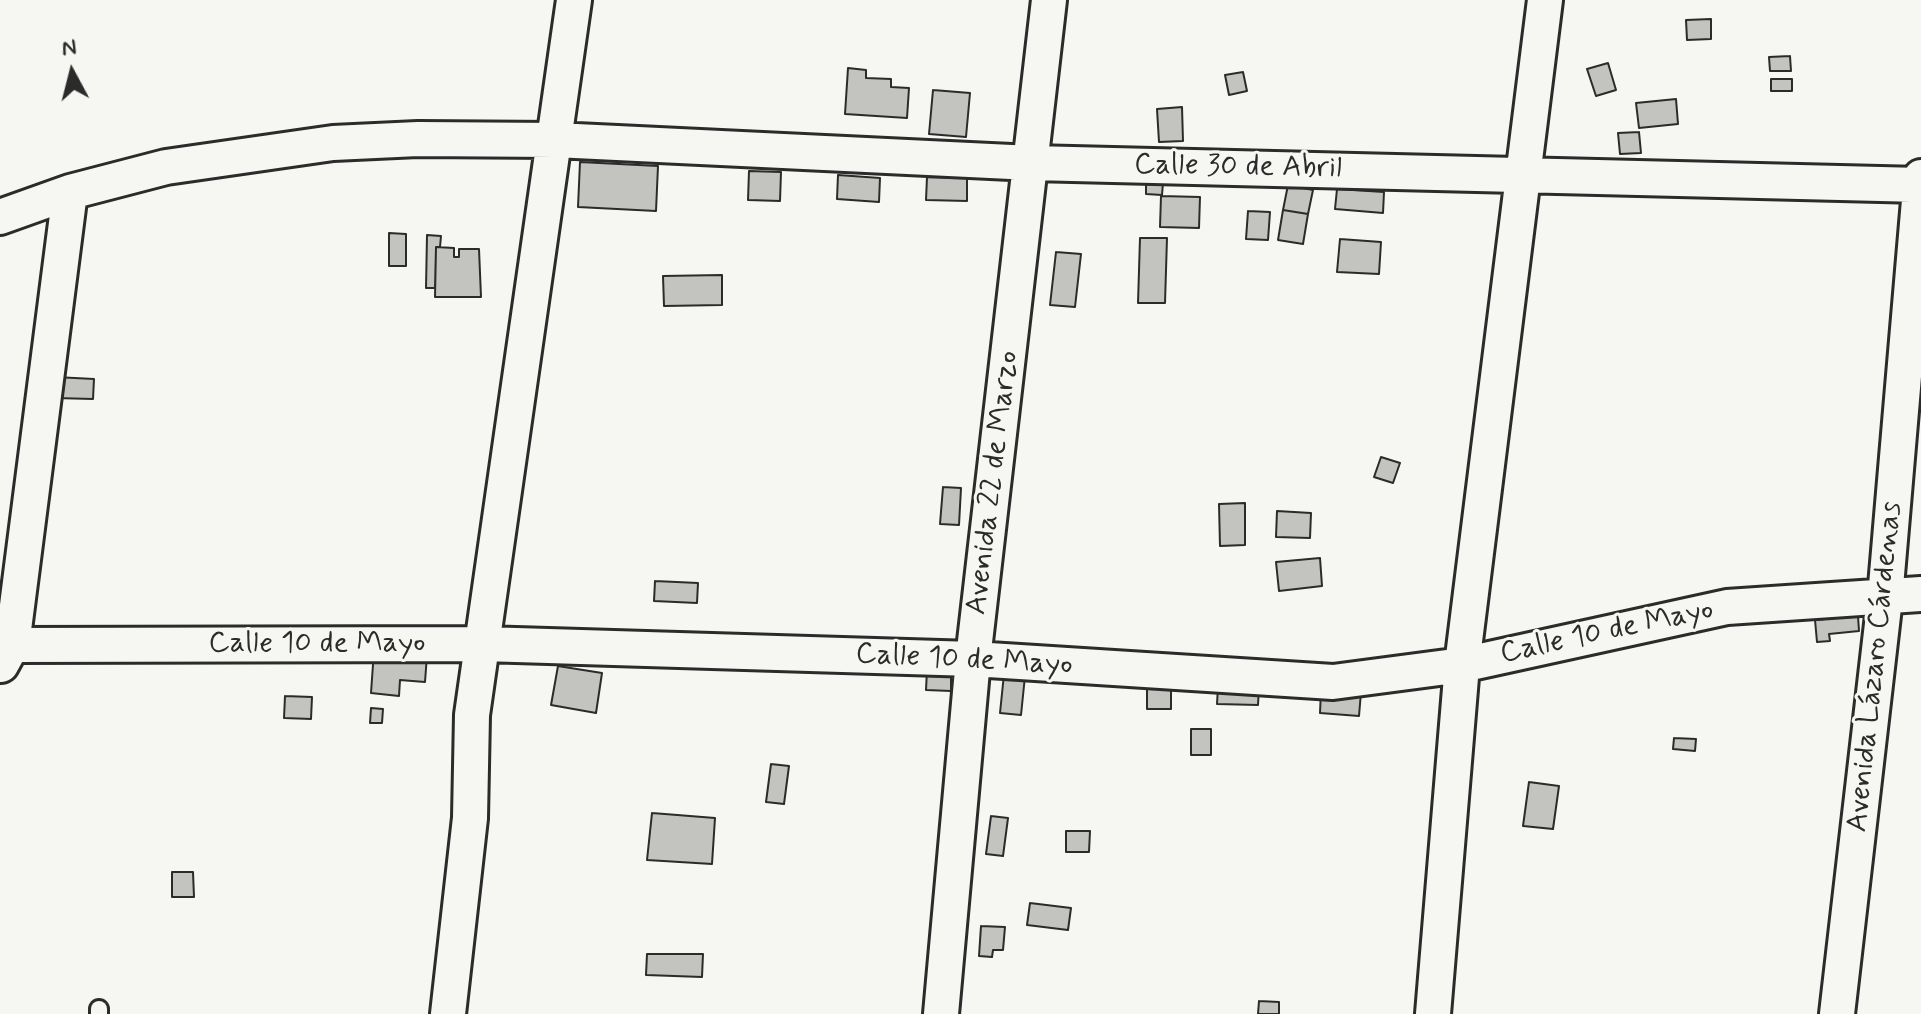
<!DOCTYPE html>
<meta charset="utf-8">
<style>
body{margin:0}
#map{position:relative;width:1921px;height:1014px;overflow:hidden;background:#f6f6f2;font-family:Mynerve,sans-serif}
canvas{display:block}
.north{position:absolute;left:32px;top:32px;width:80px;height:80px;-webkit-text-stroke:6px #f6f6f2;paint-order:stroke;rotate:353deg;font-size:22px;font-weight:700;line-height:32px;text-align:center;color:#2b2b2b}
.north::after{content:'';display:block;margin:auto;width:28px;height:36px;background:#2b2b2b;clip-path:polygon(50% 0,100% 100%,50% 72%,0 100%)}
</style>
<div id="map">
<canvas width="1921" height="1014"></canvas>
<div class="north">N</div>
</div>
<script>
const ctx = document.querySelector('canvas').getContext('2d');
ctx.lineJoin = 'round';
function fill(path, color) {
  ctx.fillStyle = color;
  ctx.fill(path, 'evenodd');
}
function toPath(rows) {
  const path = new Path2D();
  for (const r of rows) {
    path.moveTo(r[0], r[1]);
    for (let i = 2; i < r.length; i += 2) path.lineTo(r[i], r[i + 1]);
  }
  return path;
}
function strokePath(path, color, width, dash) {
  ctx.strokeStyle = color;
  ctx.lineWidth = width;
  ctx.lineCap = dash ? 'butt' : 'round';
  ctx.setLineDash(dash || []);
  ctx.stroke(path);
}
function label(font, color, halo, rows, align = 'center') {
  ctx.font = font + ' Mynerve,sans-serif';
  ctx.lineWidth = 6;
  ctx.setLineDash([]);
  ctx.textBaseline = 'middle';
  ctx.strokeStyle = halo;
  ctx.fillStyle = color;
  for (const [text, x, y, turn = 0] of rows) {
    ctx.save();
    ctx.translate(x, y);
    ctx.rotate((+turn || 0) * Math.PI / 180);
    ctx.textAlign = isNaN(turn) ? turn : align;
    if (halo) ctx.strokeText(text, 0, 0);
    ctx.fillText(text, 0, 0);
    ctx.restore();
  }
}
const building = toPath([
 [1711,19,1711,39,1687,40,1686,20,1711,19],
 [1790,56,1791,71,1770,71,1769,57,1790,56],
 [1608,63,1616,90,1596,96,1587,69,1608,63],
 [848,68,866,70,866,78,891,79,891,87,909,88,907,118,845,114,848,68],
 [1243,72,1247,91,1229,95,1225,75,1243,72],
 [1771,79,1792,79,1792,91,1771,91,1771,79],
 [933,90,970,93,966,137,929,134,933,90],
 [1676,99,1678,124,1639,128,1636,103,1676,99],
 [1182,107,1183,141,1159,142,1157,109,1182,107],
 [1639,132,1641,153,1620,154,1618,133,1639,132],
 [580,162,658,166,656,211,578,207,580,162],
 [749,171,781,172,780,201,748,200,749,171],
 [838,175,880,178,879,202,837,199,838,175],
 [927,177,967,178,967,201,926,200,927,177],
 [1146,183,1163,183,1162,195,1146,194,1146,183],
 [1288,185,1313,190,1308,214,1283,210,1288,185],
 [1337,189,1384,192,1383,213,1335,209,1337,189],
 [1161,196,1200,197,1199,228,1160,227,1161,196],
 [1283,210,1308,214,1303,244,1278,240,1283,210],
 [1248,211,1270,212,1268,240,1246,239,1248,211],
 [389,233,406,234,406,266,389,266,389,233],
 [427,235,441,236,440,247,436,247,435,288,426,288,427,235],
 [1140,238,1167,238,1165,303,1138,303,1140,238],
 [1340,239,1381,242,1379,274,1337,272,1340,239],
 [436,247,454,248,454,257,459,257,459,249,479,249,481,297,435,297,436,247],
 [1056,252,1081,254,1075,307,1050,305,1056,252],
 [722,275,722,305,664,306,663,276,722,275],
 [55,377,94,379,93,399,55,398,55,377],
 [1381,457,1400,463,1393,483,1374,477,1381,457],
 [943,487,961,488,959,525,940,524,943,487],
 [1245,503,1245,545,1220,546,1219,504,1245,503],
 [1277,511,1311,513,1310,538,1276,537,1277,511],
 [1320,558,1322,586,1279,591,1276,562,1320,558],
 [655,581,698,583,697,603,654,601,655,581],
 [1858,616,1859,631,1829,634,1830,641,1817,642,1815,620,1858,616],
 [374,650,427,655,425,682,400,680,399,696,371,693,374,650],
 [558,666,602,673,596,713,551,705,558,666],
 [927,669,951,670,951,691,926,690,927,669],
 [1004,674,1025,676,1021,715,1000,713,1004,674],
 [1147,681,1171,682,1171,709,1147,709,1147,681],
 [1218,686,1259,687,1258,705,1217,704,1218,686],
 [1321,690,1361,692,1359,716,1320,713,1321,690],
 [285,696,312,697,311,719,284,718,285,696],
 [371,708,383,709,382,723,370,723,371,708],
 [1191,729,1211,729,1211,755,1191,755,1191,729],
 [1674,738,1696,739,1695,751,1673,749,1674,738],
 [771,764,789,766,784,804,766,802,771,764],
 [1529,782,1559,786,1553,829,1523,826,1529,782],
 [652,813,715,818,712,864,647,860,652,813],
 [991,816,1008,818,1003,856,986,854,991,816],
 [1066,831,1090,831,1089,852,1066,852,1066,831],
 [172,872,193,872,194,897,172,897,172,872],
 [1030,903,1071,908,1068,930,1027,925,1030,903],
 [981,926,1005,927,1003,950,993,950,992,957,979,956,981,926],
 [647,954,703,954,702,977,646,975,647,954],
 [1259,1001,1279,1002,1279,1014,1258,1014,1259,1001]
]);
const lane = toPath([
 [99,1014,99,1009]
]);
const street = toPath([
 [0,217,70,192,166,167,333,143,418,139,555,140,1032,163,1921,185],
 [0,649,12,645,483,644,973,659,1333,682,1462,665,1727,607,1921,594],
 [1,665,12,645,70,192],
 [448,1014,470,818,472,715,574,0],
 [941,1014,973,659,1049,0],
 [1433,1014,1462,665,1545,0],
 [1837,1014,1885,598,1921,177]
]);
const streetNames = [
 ["Calle 30 de Abril",1238,168,1],
 ["Avenida 22 de Marzo",994,483,-83],
 ["Calle 10 de Mayo",1607,633,-12],
 ["Calle 10 de Mayo",317,645],
 ["Calle 10 de Mayo",964,661,3],
 ["Avenida Lázaro Cárdenas",1876,667,-84]
];
fill(building, '#c3c3c0');
strokePath(building, '#2b2b2b', 2);
strokePath(lane, '#2b2b2b', 22);
strokePath(street, '#2b2b2b', 40);
strokePath(lane, '#f6f6f2', 16);
strokePath(street, '#f6f6f2', 34);
label('30px', '#2b2b2b', '#f6f6f2', streetNames);
</script>
